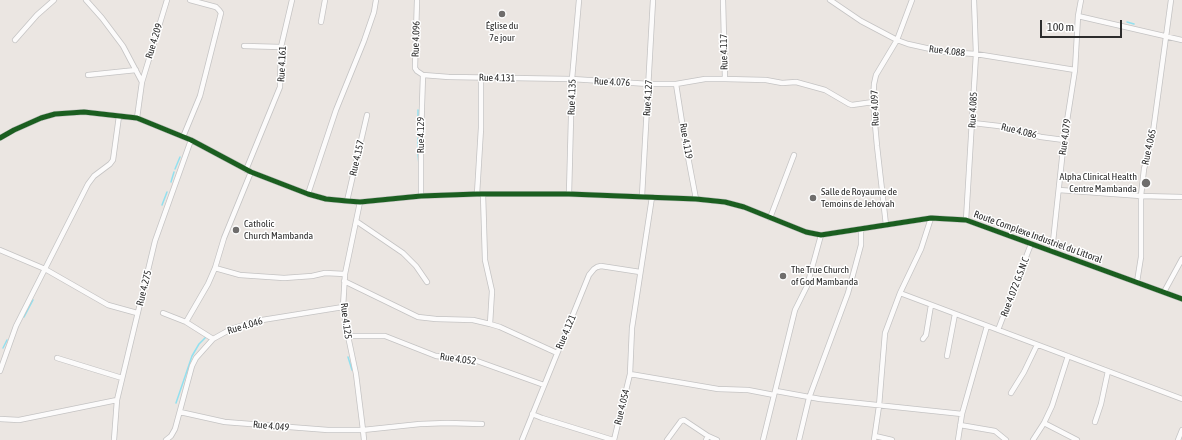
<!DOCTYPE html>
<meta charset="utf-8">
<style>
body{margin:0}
#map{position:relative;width:1182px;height:440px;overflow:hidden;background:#ebe6e2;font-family:"Asap Condensed",sans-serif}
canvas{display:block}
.scale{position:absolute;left:1040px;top:20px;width:82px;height:18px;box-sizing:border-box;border:2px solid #2c2c2c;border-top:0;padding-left:5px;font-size:12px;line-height:14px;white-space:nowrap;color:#2c2c2c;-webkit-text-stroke:3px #fff;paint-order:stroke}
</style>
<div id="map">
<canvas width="1182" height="440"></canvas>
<div class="scale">100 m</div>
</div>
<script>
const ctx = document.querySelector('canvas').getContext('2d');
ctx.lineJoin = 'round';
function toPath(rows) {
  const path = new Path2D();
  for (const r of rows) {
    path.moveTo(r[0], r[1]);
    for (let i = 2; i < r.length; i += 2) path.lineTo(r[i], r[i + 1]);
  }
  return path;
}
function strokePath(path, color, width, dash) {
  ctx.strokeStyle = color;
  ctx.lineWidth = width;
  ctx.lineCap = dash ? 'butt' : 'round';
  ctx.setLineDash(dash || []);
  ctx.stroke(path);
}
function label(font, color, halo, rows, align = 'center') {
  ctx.font = font + ' "Asap Condensed",sans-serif';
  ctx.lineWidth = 3;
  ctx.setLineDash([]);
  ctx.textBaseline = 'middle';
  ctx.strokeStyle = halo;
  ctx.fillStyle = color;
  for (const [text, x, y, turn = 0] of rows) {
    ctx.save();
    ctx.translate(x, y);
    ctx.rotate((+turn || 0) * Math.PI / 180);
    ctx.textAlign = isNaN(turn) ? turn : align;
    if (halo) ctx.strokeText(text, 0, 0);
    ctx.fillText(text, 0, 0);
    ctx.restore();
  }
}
const stream = toPath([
 [1127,22,1134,24],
 [418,122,418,110],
 [418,123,418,133],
 [418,138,418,148],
 [418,154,419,165],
 [175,169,180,157],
 [171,182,174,172],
 [162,205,167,192],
 [24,317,33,300],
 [3,348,7,340],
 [348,357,352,370],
 [176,403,192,356,199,344,206,337]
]);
const street = toPath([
 [86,0,102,18,123,46,142,82,137,118],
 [417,0,415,68,417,71,423,75,449,77,572,79,649,84,676,84,705,79,725,79,723,0],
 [830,0,861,21,897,40,908,44,944,52,976,54,1075,70],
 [1078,16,1182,40],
 [321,22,325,0],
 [15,40,37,15,54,0],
 [244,46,281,47],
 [88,75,136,70],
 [725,79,766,80,782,83,796,82,825,90,849,104,852,105,873,102],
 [142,82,167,0],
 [676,84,685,141,696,199],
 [973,123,999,126,1041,137,1064,140],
 [183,137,200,96,221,13,219,10,216,7,190,0],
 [0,138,14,130,41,118,55,114,84,112,137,118,191,140,251,172,308,194,326,199,347,201,360,202,421,196,477,194,569,194,696,199,725,202,744,207,806,232,821,235,931,218,966,220,1182,299],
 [246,170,280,87,281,47,292,0],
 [1059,190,1141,196,1182,197],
 [308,194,336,110,364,41,374,12,376,0],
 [477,194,481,128,481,77],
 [483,194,485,260,492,291,490,324],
 [569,194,572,79,579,0],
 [421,196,421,135,423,75],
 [642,196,653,0],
 [347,201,367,115],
 [360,202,345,274,343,307,348,336,356,374,363,430,364,440],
 [770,218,794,155],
 [966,220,976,54,974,0],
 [356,221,403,253,416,266,427,282],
 [886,225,877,146,873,102,874,84,876,75,897,40,912,0],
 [0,250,45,269,108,305,137,313],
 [1052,251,1064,140,1075,70,1078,16,1081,0],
 [215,268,240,275,284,278,312,276,325,273,345,274],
 [344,281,418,317,436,319,473,320,490,324,500,327,557,353],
 [1137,282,1141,257,1141,196,1144,169,1153,132,1171,0],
 [1164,292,1182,259],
 [900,293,1182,399],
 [163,313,186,322,213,339],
 [186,322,208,284,215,268,224,238,251,172],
 [998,330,1031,244],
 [348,336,385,336,436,356,477,361,544,385],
 [923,339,926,335,931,305],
 [947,356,955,314],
 [57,358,122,378],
 [0,371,16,326,88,184,94,176,110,164,113,160,119,116],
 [630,374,718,389,748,390,774,395],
 [776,391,820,399,962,414],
 [1011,393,1024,372,1037,345],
 [180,412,225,422,328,430,363,430,420,424,447,423,482,424],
 [532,414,542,418,613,440],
 [0,419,19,420,117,400],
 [1095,422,1101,404,1108,371],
 [1044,423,1077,440],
 [960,425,995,431,1006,440],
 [875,436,892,440],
 [114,440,117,400,155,241,191,140],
 [166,440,171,436,175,429,192,366,196,358,213,339,231,329,256,321,343,307],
 [522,440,589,275,594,269,597,267,601,266,640,272],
 [614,440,630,374,632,328,652,197],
 [667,440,681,421,684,420,708,436],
 [706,440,708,436,717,440],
 [763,440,795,310,807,286,821,235],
 [799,440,809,398,848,293,861,245,861,229],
 [874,440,879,406,885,333,900,293,921,249,931,218],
 [958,440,962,414,987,326],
 [1033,440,1044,423,1052,406,1068,356],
 [1178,440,1182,430]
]);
const cycleway = toPath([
 [0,138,14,130,41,118,55,114,84,112,137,118,191,140,251,172,308,194,326,199,347,201,360,202,421,196,477,194,569,194,696,199,725,202,744,207,806,232,821,235,931,218,966,220,1182,299]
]);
const markers = [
 [502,14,4,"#6f6d6c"],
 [1146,183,5,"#6f6d6c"],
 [813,198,4,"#6f6d6c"],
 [236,230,4,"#6f6d6c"],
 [783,276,4,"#6f6d6c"]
];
const poiNames = [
 ["Église du",502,26,"center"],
 ["7e jour",502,38,"center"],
 ["Alpha Clinical Health",1137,177,"right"],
 ["Centre Mambanda",1137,189,"right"],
 ["Salle de Royaume de",821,192],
 ["Temoins de Jehovah",821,204],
 ["Catholic",244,224],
 ["Church Mambanda",244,236],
 ["The True Church",791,270],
 ["of God Mambanda",791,282]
];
const streetNames = [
 ["Rue 4.096",416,39,-88],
 ["Rue 4.209",154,41,-73],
 ["Rue 4.088",947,51,7],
 ["Rue 4.117",724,52,-91],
 ["Rue 4.161",282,64,-87],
 ["Rue 4.131",497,78,1],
 ["Rue 4.076",612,82,3],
 ["Rue 4.135",572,97,-88],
 ["Rue 4.127",648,98,-86],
 ["Rue 4.097",875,108,-92],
 ["Rue 4.085",973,110,-87],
 ["Rue 4.086",1019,131,14],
 ["Rue 4.129",421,135,-90],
 ["Rue 4.079",1065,137,-82],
 ["Rue 4.119",686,141,80],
 ["Rue 4.065",1149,147,-78],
 ["Rue 4.157",357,158,-77],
 ["Route Complexe Industriel du Littoral",1038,237,20],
 ["Rue 4.072 G.S.N.C",1015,287,-69],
 ["Rue 4.275",144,288,-76],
 ["Rue 4.125",346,321,83],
 ["Rue 4.046",245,326,-17],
 ["Rue 4.121",566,332,-67],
 ["Rue 4.052",458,359,8],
 ["Rue 4.054",622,407,-76],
 ["Rue 4.049",271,426,5]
];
strokePath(stream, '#92e0ef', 1.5);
strokePath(street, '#c4c3c3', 6);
strokePath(street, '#fcfbfb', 4.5);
strokePath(cycleway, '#1b5e20', 5);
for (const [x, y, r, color] of markers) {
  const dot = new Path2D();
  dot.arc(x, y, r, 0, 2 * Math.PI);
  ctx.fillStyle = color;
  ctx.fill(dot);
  strokePath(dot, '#fff', 1.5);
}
label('10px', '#2c2c2c', '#fff', poiNames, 'left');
label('10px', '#2c2c2c', '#fff', streetNames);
</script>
